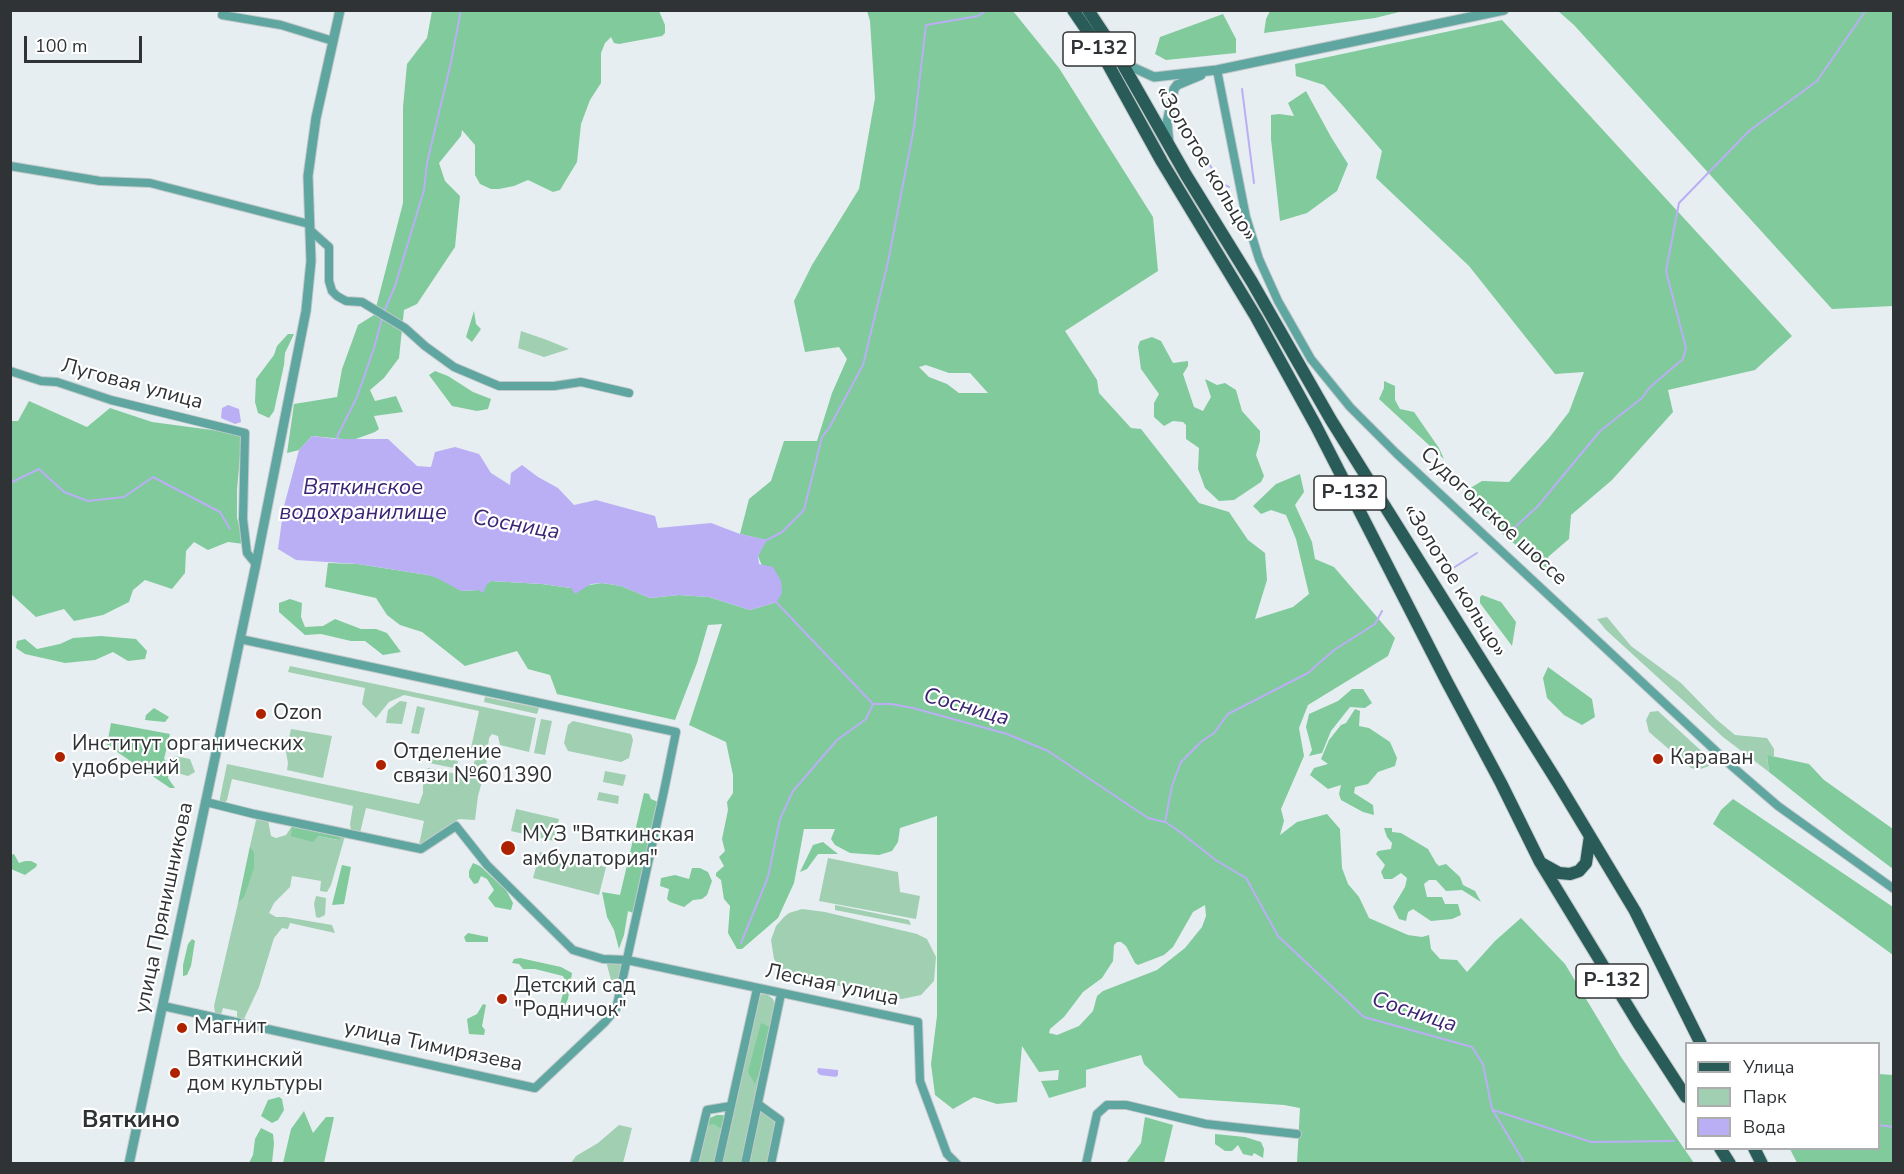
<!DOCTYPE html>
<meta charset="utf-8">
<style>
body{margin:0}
#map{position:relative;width:1904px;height:1174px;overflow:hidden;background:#e6eef1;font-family:"Nunito Sans",sans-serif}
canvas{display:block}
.frame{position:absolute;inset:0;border:12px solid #303335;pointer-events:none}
.legend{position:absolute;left:1685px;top:1042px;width:195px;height:108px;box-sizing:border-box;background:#fff;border:2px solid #acadae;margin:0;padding:8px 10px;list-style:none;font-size:18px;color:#303335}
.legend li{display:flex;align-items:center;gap:12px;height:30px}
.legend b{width:30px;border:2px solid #acadae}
.scale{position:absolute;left:24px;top:36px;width:118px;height:27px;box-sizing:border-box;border:3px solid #303335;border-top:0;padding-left:8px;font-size:18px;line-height:21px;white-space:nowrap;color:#303335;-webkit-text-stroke:4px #fff;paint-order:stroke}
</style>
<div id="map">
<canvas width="1904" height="1174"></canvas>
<div class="frame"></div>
<ul class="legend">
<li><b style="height:8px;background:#295b58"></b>Улица</li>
<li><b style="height:16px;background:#a1cfb1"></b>Парк</li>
<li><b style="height:16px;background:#baaff5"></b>Вода</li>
</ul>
<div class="scale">100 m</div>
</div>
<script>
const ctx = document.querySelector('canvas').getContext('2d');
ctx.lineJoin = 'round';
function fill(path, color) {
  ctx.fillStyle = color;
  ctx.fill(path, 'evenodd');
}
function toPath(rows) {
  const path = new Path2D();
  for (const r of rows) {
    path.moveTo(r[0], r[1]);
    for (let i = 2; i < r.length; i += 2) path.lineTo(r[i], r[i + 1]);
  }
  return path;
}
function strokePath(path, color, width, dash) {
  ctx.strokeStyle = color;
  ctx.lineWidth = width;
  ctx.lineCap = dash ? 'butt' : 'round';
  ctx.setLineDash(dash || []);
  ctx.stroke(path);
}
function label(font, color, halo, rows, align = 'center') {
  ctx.font = font + ' "Nunito Sans",sans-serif';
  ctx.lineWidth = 4.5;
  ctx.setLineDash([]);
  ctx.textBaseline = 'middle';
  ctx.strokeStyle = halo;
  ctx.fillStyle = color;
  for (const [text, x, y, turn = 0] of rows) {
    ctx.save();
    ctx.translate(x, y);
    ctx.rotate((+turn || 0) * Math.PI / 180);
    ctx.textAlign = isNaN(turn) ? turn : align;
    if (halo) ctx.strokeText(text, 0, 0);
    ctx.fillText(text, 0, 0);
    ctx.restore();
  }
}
const green = toPath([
 [521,331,547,340,569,349,544,357,518,348],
 [1607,617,1631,646,1681,683,1716,719,1735,735,1767,738,1774,749,1774,756,1767,756,1769,772,1723,737,1606,630,1597,619],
 [290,666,536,718,529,752,500,745,498,736,492,734,489,738,486,767,478,796,475,820,459,819,419,845,424,821,366,808,360,833,351,831,350,824,353,806,232,779,227,800,224,804,219,803,227,764,419,804,423,793,423,778,428,768,471,777,477,750,471,748,479,711,404,695,389,702,376,718,362,704,365,688,288,672],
 [485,697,539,708,537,714,484,702],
 [400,701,407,702,402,724,386,723,388,710],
 [417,706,425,708,419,734,411,733],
 [1658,711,1709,758,1709,766,1698,770,1691,768,1649,732,1646,720,1650,712],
 [541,719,552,721,545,755,534,753],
 [573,721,631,734,633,740,629,758,621,762,568,751,564,743,568,725],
 [291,729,332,736,323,778,287,770,288,763,286,752],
 [175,756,190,759,195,772,188,776,177,773,177,764,173,759],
 [430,756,458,761,457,766,454,768,429,763],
 [605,771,626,775,623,786,603,782],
 [599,792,619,796,618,804,597,800],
 [516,809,559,819,554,841,511,831],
 [260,818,268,820,271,836,276,838,286,835,292,826,318,836,338,840,341,835,345,836,331,885,327,892,320,891,321,881,292,876,290,887,274,903,269,913,276,917,285,917,332,925,335,933,290,923,288,929,282,928,274,938,259,987,244,1019,237,1018,237,1011,223,1008,221,1015,215,1013,214,1006,238,903,244,896,254,852,250,846,256,820],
 [540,852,606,867,599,895,533,878],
 [828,858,898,872,900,892,920,896,916,919,819,901],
 [316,896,326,898,325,915,319,918,316,917,314,904],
 [835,905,909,920,911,925,835,910],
 [802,909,825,912,917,934,927,939,936,957,934,981,921,995,902,999,786,975,774,959,771,940,776,926,784,917,789,913],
 [608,962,623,964,616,999,607,965],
 [762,994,768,995,773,999,776,1009,742,1163,721,1164,757,998],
 [761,1111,773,1119,775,1124,767,1163,747,1164,758,1113],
 [717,1115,723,1115,726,1118,716,1163,698,1164,710,1118],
 [619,1125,632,1128,623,1163,571,1163,576,1156,598,1143]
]);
const forest = toPath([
 [432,11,659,11,665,25,665,33,662,36,619,44,614,43,611,37,605,43,601,53,601,83,590,100,581,124,577,162,560,190,553,192,528,180,514,186,499,189,491,189,480,184,475,175,475,145,462,130,461,136,439,163,445,181,460,196,455,247,417,304,404,310,399,358,384,378,370,390,375,401,396,396,403,412,374,416,379,429,375,432,353,440,312,436,299,450,287,453,294,404,337,397,342,369,358,325,374,315,403,203,403,107,407,64,427,38],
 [867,11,1013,11,1059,68,1153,217,1158,271,1065,331,1097,380,1099,393,1131,428,1141,429,1199,503,1229,512,1248,540,1265,553,1267,580,1255,619,1293,607,1309,594,1296,539,1286,515,1271,510,1261,514,1253,506,1276,484,1300,474,1304,492,1295,505,1312,542,1315,559,1334,567,1395,638,1388,656,1308,705,1299,728,1304,756,1281,809,1284,821,1280,835,1297,822,1327,814,1340,829,1342,868,1348,884,1359,897,1369,918,1408,935,1422,937,1429,935,1431,949,1440,959,1457,960,1467,972,1495,941,1521,918,1565,964,1621,1057,1694,1163,1297,1163,1300,1108,1284,1105,1179,1098,1144,1064,1141,1055,1086,1070,1086,1087,1049,1098,1041,1081,1058,1080,1059,1070,1039,1072,1022,1046,1017,1102,997,1104,974,1097,953,1109,935,1095,931,1064,937,1016,937,816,900,828,898,842,892,851,879,855,850,853,835,845,831,839,835,829,804,829,794,883,778,918,742,949,737,949,728,933,730,906,724,899,721,880,716,876,716,873,724,866,719,857,725,851,722,839,728,810,727,802,733,793,733,775,726,742,689,725,722,624,708,625,697,663,675,720,557,694,550,675,528,669,517,651,465,666,422,632,400,625,387,615,376,598,325,587,328,563,358,564,428,575,437,577,462,591,478,590,491,581,542,584,571,588,602,583,621,586,650,598,679,595,709,597,750,610,777,602,758,556,766,540,740,534,749,499,771,481,784,441,817,441,832,393,847,359,839,347,805,352,794,301,812,265,859,189,875,98,870,21],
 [926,365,949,373,970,373,988,393,959,393,947,384,929,377,919,367],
 [1205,905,1206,916,1202,927,1185,948,1157,970,1103,991,1097,996,1093,1011,1079,1026,1057,1035,1049,1033,1050,1029,1064,1017,1083,992,1102,978,1113,961,1114,945,1117,942,1121,942,1126,946,1135,963,1138,965,1164,955,1173,947,1193,912],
 [1270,11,1270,10,1403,11,1375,18,1264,33,1266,19],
 [1558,11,1893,11,1893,306,1832,309,1574,25],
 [1223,14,1236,39,1236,53,1166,60,1155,54,1160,37],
 [1502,20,1792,336,1755,370,1668,390,1673,412,1612,480,1571,515,1569,539,1548,557,1549,573,1498,530,1462,493,1482,481,1509,482,1549,438,1569,412,1584,372,1555,374,1469,266,1376,178,1382,151,1344,107,1324,85,1296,76,1295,64],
 [1306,91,1331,137,1348,164,1337,191,1307,213,1280,221,1271,139,1271,115,1279,114,1294,116,1288,103],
 [474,311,476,324,481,329,472,342,466,337],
 [288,334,294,334,285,353,284,365,274,411,269,418,258,413,255,402,256,379,274,355,277,346],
 [1152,337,1161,341,1173,363,1188,361,1188,366,1183,374,1194,407,1203,411,1211,397,1205,379,1217,385,1225,383,1236,390,1242,411,1260,431,1260,441,1256,455,1264,476,1261,482,1234,500,1219,501,1205,488,1198,469,1199,448,1186,439,1186,425,1183,422,1173,421,1164,426,1154,417,1154,403,1159,394,1141,369,1138,347,1140,341],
 [435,371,448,376,473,392,491,399,488,409,477,411,452,406,429,375],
 [1384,381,1395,386,1395,400,1400,409,1414,412,1439,448,1444,459,1379,399,1384,388],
 [29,401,87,427,110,408,152,422,242,434,237,490,237,518,244,544,228,542,208,550,194,542,186,551,185,573,172,589,145,580,133,590,129,602,103,615,74,621,64,609,36,617,11,594,10,421,18,421],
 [1482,595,1501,602,1516,622,1512,646,1480,603,1480,597],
 [290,599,302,603,301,617,305,627,323,626,335,619,361,629,376,629,387,633,401,652,383,655,365,641,351,641,321,634,305,635,279,612,279,603],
 [101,636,136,639,147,651,145,659,128,661,113,652,95,660,65,663,25,654,16,648,17,641,25,639,37,649,60,644,73,638],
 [1548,667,1592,699,1595,717,1582,725,1564,715,1547,698,1543,678],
 [1352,689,1363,689,1372,703,1365,708,1350,707,1331,731,1322,753,1309,756,1312,750,1306,727,1309,714,1338,701],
 [154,708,169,717,165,722,145,720,146,715],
 [1355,709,1360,711,1359,726,1369,728,1390,742,1397,758,1395,766,1378,772,1368,784,1355,787,1354,793,1373,805,1374,815,1363,812,1341,800,1339,794,1341,785,1328,789,1310,775,1314,768,1328,764,1321,759,1329,740,1341,725,1346,723],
 [111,723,170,734,164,759,171,764,168,778,175,788,170,788,107,745],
 [1767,755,1809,764,1824,780,1893,829,1893,869,1844,832,1769,772],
 [644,793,649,794,651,799,658,802,635,909,633,913,628,911,624,935,619,949,614,930,607,917,602,892,620,895],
 [1733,799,1893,907,1893,955,1713,824,1721,810],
 [292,826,341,835,339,840,318,836,313,842,291,836],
 [1384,828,1392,828,1392,832,1401,833,1428,849,1436,863,1439,866,1446,864,1460,877,1463,885,1475,891,1481,902,1462,890,1446,891,1436,880,1429,880,1424,884,1427,897,1442,897,1445,904,1458,904,1461,915,1452,919,1431,921,1413,909,1408,912,1406,921,1399,919,1393,907,1405,887,1407,878,1401,873,1392,879,1384,879,1381,872,1385,865,1376,854,1378,851,1391,849,1392,843,1387,837],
 [823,842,838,854,818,854,807,869,800,872,813,845],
 [250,846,254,852,254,868,244,897,238,903],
 [14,854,19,863,25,861,31,861,37,864,36,867,25,875,11,869,11,855],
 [473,863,480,866,506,890,513,903,511,910,495,907,488,898,494,890,487,879,481,876,478,883,474,884,469,877,469,871],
 [342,865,351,867,344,904,332,905],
 [692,868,700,868,708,872,712,881,707,895,702,899,693,900,684,907,670,902,667,899,669,889,660,886,661,878,675,875,689,879],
 [468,933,488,937,488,942,466,942,464,937],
 [192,939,195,941,191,966,187,975,183,976,183,965,188,944],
 [520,958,561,967,572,973,568,999,563,1010,560,1009,560,1004,566,983,563,976,535,969,523,969,519,964,512,963,514,959],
 [483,1004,486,1005,482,1026,485,1030,484,1035,469,1034,467,1019,477,1014],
 [761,1023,769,1027,762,1064,755,1084,748,1072],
 [1879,1074,1893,1075,1893,1163,1797,1163,1790,1149,1878,1148],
 [279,1097,282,1099,284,1110,278,1120,272,1123,261,1116,268,1100],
 [304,1111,313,1133,326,1117,334,1117,324,1163,283,1163,291,1129],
 [717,1115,723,1115,726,1118,724,1127,720,1128,714,1124,708,1125,710,1118],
 [1145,1117,1173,1125,1164,1163,1126,1163,1141,1143],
 [261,1128,273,1134,274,1144,272,1163,249,1163,253,1155,255,1139],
 [1215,1134,1245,1137,1261,1142,1264,1149,1263,1158,1254,1153,1252,1156,1243,1154,1238,1145,1232,1151,1225,1151,1215,1144]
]);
const water = toPath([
 [228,405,239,409,241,422,235,424,221,418,222,408],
 [312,436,336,439,388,439,417,466,431,467,435,452,455,447,479,454,491,473,510,485,511,473,522,465,538,477,558,488,574,505,596,500,655,516,658,528,711,523,740,534,767,540,758,556,759,564,773,567,781,581,782,593,777,602,750,610,709,597,679,595,650,598,621,586,602,583,591,584,575,594,571,588,542,584,491,581,487,584,483,593,478,590,461,591,437,578,428,575,358,564,296,560,278,549,284,506,299,450],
 [818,1068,838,1070,838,1075,836,1077,820,1075,817,1072]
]);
const stream = toPath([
 [1242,89,1254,183],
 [1191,134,1220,182,1229,187],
 [384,312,395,286,424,190,427,163,451,62,461,10],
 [336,439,357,397,375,345,382,318],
 [10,483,39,469,64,492,88,501,124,497,153,477,220,512,230,529],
 [1512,530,1538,506,1600,431,1642,398,1650,387,1683,359,1686,348,1666,271,1679,203,1749,131,1817,81,1866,10],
 [765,541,782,532,804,510,822,437,829,428,863,365,888,262,914,127,926,25,978,16,987,10],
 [1450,570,1477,553],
 [775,601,873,704,891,704,913,708,1007,734,1048,751,1148,818,1165,822,1176,829,1217,861,1246,878,1278,936,1364,1017,1472,1047,1483,1064,1492,1109,1525,1164],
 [1165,822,1172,786,1181,762,1202,741,1214,733,1228,714,1308,673,1334,650,1375,624,1382,611],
 [741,943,768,877,780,819,793,791,837,740,866,719,873,704],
 [1493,1110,1591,1142,1674,1141],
 [1878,1125,1894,1127]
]);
const minor = toPath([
 [222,15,281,25,333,41],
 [1217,70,1246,217,1259,259,1278,301,1311,359,1350,407,1396,453,1734,768,1778,806,1894,889],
 [10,166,100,181,150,183,309,224],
 [310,230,329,247,329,281,332,291,337,296,346,301,362,302,405,328,425,346,454,367,499,386,554,386,581,382,629,393],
 [10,371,41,381,57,382,111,400,245,433,243,519,247,553,256,564],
 [206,802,254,814,421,849,456,826,487,865,573,950,603,959,627,960,918,1022,920,1081,947,1154,957,1164],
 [163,1006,535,1088,605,1022,616,1009,664,791,676,732,240,639],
 [758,1104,780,1120,771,1164],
 [694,1164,707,1110,731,1106],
 [718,1164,757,989],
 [745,1164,781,994],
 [1086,1164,1097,1114,1107,1105,1126,1105,1206,1124,1297,1134]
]);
const tertiary = toPath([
 [1122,58,1132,67,1154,77,1217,70,1504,10],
 [1169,143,1167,123,1174,89,1177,85,1201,75],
 [129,1164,256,564,306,311,311,261,308,176,316,118,340,10]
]);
const primary = toPath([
 [1073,10,1099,48,1162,162,1256,317,1316,426,1446,680,1501,783,1540,862,1638,1023,1686,1097],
 [1088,10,1114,49,1186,175,1252,282,1331,420,1558,783,1635,911,1701,1044],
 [1541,863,1559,873,1570,874,1579,871,1586,863,1590,836],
 [1720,1148,1730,1164],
 [1754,1148,1762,1164]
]);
const markers = [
 [261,714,6,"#af2200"],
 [60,757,6,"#af2200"],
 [1658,759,6,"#af2200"],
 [381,765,6,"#af2200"],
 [508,848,8,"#af2200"],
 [502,999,6,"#af2200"],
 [182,1028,6,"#af2200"],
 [175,1073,6,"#af2200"]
];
const shields = [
 [1099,49,72],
 [1350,493,72],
 [1612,981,72]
];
const shieldNames = [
 ["Р-132",1099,49],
 ["Р-132",1350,493],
 ["Р-132",1612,981]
];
const streetNames = [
 ["«Золотое кольцо»",1205,164,59],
 ["Луговая улица",132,385,15],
 ["Судогодское шоссе",1493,517,43],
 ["«Золотое кольцо»",1454,581,58],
 ["улица Прянишникова",165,908,-78],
 ["Лесная улица",832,986,12],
 ["улица Тимирязева",433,1047,12]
];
const poiNames = [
 ["Ozon",273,714],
 ["Институт органических",72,745],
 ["удобрений",72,769],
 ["Отделение",393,753],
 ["связи №601390",393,777],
 ["Караван",1670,759],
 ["МУЗ \"Вяткинская",522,836],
 ["амбулатория\"",522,860],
 ["Детский сад",514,987],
 ["\"Родничок\"",514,1011],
 ["Магнит",194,1028],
 ["Вяткинский",187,1061],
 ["дом культуры",187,1085]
];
const waterNames = [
 ["Вяткинское",363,489],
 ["водохранилище",363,514],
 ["Сосница",516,526,10],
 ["Сосница",966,708,16],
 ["Сосница",1414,1013,18]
];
const quarterNames = [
 ["Вяткино",131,1121]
];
fill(green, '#a1cfb1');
fill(forest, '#81ca9c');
fill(water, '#baaff5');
strokePath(stream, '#baaff5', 2);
strokePath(minor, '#c2c9cb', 10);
strokePath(tertiary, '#c2c9cb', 11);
strokePath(primary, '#c2c9cb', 14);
strokePath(minor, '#5fa5a0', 8);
strokePath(tertiary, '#5fa5a0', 9);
strokePath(primary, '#295b58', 12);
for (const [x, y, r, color] of markers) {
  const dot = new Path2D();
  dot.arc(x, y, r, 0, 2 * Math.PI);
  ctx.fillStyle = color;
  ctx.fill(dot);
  strokePath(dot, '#fff', 2);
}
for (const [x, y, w] of shields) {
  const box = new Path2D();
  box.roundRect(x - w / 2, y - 17, w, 34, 4.5);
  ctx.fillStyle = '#fff';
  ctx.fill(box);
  strokePath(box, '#303335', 1.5);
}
label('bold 20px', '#303335', null, shieldNames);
label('21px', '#303335', '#fff', streetNames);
label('21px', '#303335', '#fff', poiNames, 'left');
label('italic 22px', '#3b2474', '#fff', waterNames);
label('bold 24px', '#303335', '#fff', quarterNames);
</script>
